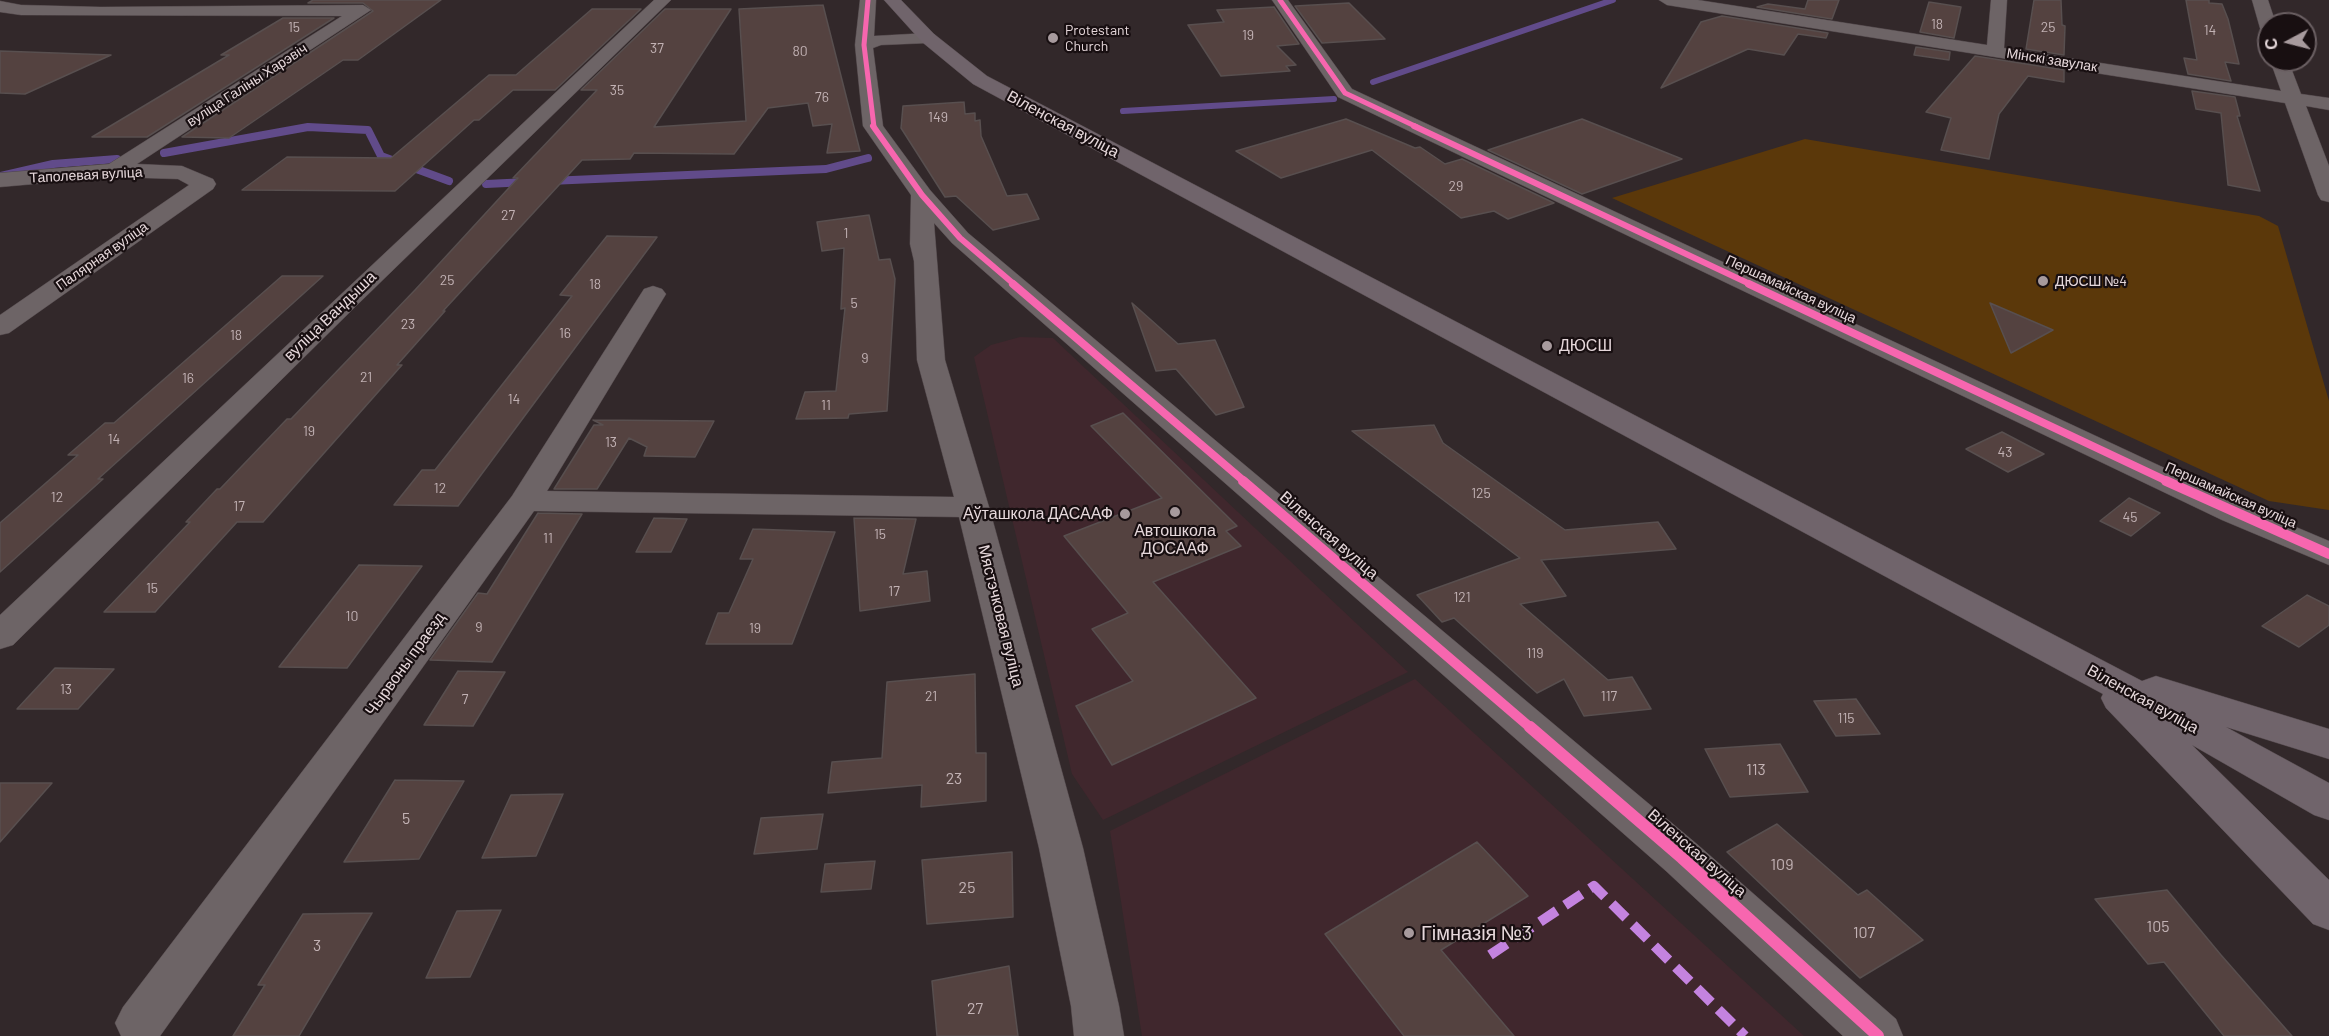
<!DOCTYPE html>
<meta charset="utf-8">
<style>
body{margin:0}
#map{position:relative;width:2329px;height:1036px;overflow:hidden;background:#32282a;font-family:Barlow,sans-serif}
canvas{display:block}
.north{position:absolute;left:2257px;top:12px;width:60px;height:60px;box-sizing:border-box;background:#180f11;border:2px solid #6a5f62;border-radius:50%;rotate:263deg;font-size:16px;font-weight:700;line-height:24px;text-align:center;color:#e6d8db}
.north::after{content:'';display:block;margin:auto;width:21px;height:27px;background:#a79a9d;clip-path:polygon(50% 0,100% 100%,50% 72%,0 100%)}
</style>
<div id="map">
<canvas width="2329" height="1036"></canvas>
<div class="north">С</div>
</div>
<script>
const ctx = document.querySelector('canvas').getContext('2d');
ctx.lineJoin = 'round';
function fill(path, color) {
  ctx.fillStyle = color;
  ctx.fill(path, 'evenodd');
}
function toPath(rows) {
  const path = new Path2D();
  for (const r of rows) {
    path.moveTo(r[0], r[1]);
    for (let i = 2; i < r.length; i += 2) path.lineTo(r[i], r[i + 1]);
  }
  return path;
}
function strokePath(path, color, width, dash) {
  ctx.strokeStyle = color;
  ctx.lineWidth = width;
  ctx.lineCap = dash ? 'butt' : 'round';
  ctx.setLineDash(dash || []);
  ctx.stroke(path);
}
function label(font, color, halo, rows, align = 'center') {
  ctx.font = font + ' Barlow,sans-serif';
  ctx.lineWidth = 4.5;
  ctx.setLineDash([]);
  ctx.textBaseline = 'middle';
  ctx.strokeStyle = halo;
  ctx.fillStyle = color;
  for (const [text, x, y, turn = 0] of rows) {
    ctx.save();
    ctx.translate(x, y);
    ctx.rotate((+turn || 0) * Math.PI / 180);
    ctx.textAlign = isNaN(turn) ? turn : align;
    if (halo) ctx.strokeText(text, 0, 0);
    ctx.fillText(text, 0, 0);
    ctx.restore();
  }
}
const built = toPath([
 [1020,337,1053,338,1408,672,1103,820,1072,774,974,357,991,345],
 [1415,679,1804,1036,1142,1036,1110,831]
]);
const green = toPath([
 [1805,139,2259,216,2278,226,2329,401,2329,510,2269,501,1612,198]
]);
const streamFar1 = toPath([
 [1373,82,1613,0],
 [1123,111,1334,99],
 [307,127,312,127]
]);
const stream = toPath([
 [164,153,308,127,368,130,381,156,449,181],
 [0,176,53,164,117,159],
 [549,181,826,169,868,158],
 [486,184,528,182]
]);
const building = toPath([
 [313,0,441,0,358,60,343,60,229,138,182,137,373,11,363,3,308,3,313,0],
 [1808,0,1839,0,1832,19,1757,7,1768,4,1805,9,1808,0],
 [2034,0,2061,0,2062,25,2065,26,2064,55,2026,49,2034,0],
 [2186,0,2209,0,2209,3,2222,4,2228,19,2239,64,2225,62,2231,81,2188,74,2184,58,2197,60,2186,0],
 [1929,2,1961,7,1954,38,1920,32,1929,2],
 [1349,3,1385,39,1322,43,1295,6,1349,3],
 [823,5,860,151,827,153,832,124,813,126,808,103,768,108,734,154,634,153,630,159,582,160,443,311,445,311,397,365,402,365,263,522,237,522,155,612,104,612,190,522,186,522,217,489,220,489,287,419,291,419,415,290,518,178,513,178,597,90,581,90,665,9,731,9,654,127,746,121,739,9,823,5],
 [1274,7,1299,44,1277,46,1296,65,1286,66,1290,71,1221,76,1188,25,1224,22,1217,10,1274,7],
 [592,9,641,9,555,90,513,90,479,120,474,120,395,191,242,190,287,157,391,158,489,75,516,75,592,9],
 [1722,16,1828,33,1826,38,1798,34,1784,55,1748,49,1661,88,1701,22,1722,16],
 [283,18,334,18,147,137,92,137,229,55,221,55,283,18],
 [1916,47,1950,52,1949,60,1914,55,1916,47],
 [0,51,111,55,25,94,0,93,0,51],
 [1975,56,2064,70,2064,82,2028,76,1999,114,1989,159,1941,150,1951,118,1926,112,1975,56],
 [2192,91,2235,97,2240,116,2237,116,2260,191,2228,185,2221,113,2196,109,2192,91],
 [964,102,965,114,975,113,975,121,980,120,981,136,1007,196,1027,194,1039,219,993,230,956,196,945,197,901,128,903,106,964,102],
 [1346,119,1415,148,1420,147,1445,164,1462,159,1554,203,1508,219,1494,211,1461,218,1372,150,1281,178,1236,151,1346,119],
 [1582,119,1682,159,1582,194,1488,150,1582,119],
 [869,215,879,260,890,259,895,279,887,411,849,414,848,418,796,419,805,392,836,391,845,308,841,309,844,248,822,251,817,222,869,215],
 [607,236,657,237,458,506,394,505,422,470,435,470,572,296,560,295,607,236],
 [282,276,323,276,98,479,103,479,0,572,0,523,78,455,68,455,105,423,114,423,282,276],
 [1132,303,1178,344,1215,340,1244,407,1216,415,1176,369,1156,371,1132,303],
 [1990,303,2053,330,2011,353,1990,303],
 [1123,413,1237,526,1226,531,1241,546,1153,582,1256,698,1112,765,1076,706,1133,681,1092,629,1128,613,1064,536,1162,498,1091,426,1123,413],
 [593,420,714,421,695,457,644,456,647,447,629,438,597,489,554,489,594,425,603,425,593,420],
 [1434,425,1443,443,1565,530,1658,522,1676,549,1541,560,1566,596,1520,604,1608,680,1632,677,1651,709,1584,716,1564,679,1537,693,1454,618,1442,622,1417,595,1520,558,1352,431,1434,425],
 [2002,432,2044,454,2008,472,1966,449,2002,432],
 [2129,498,2160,513,2131,536,2100,521,2129,498],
 [538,513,582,514,492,662,430,660,478,593,487,594,538,513],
 [654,518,687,519,671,552,636,552,654,518],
 [854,518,916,519,903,574,927,571,930,601,860,611,854,518],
 [753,529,835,532,792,644,706,644,718,613,729,613,753,559,740,559,753,529],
 [359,565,422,566,347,668,279,667,359,565],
 [2307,595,2329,606,2329,625,2299,647,2262,626,2307,595],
 [55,668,114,669,78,709,17,709,55,668],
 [458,671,505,672,473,726,424,725,458,671],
 [975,674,976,753,986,753,986,801,921,807,922,785,828,793,832,762,882,758,887,682,975,674],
 [1856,699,1880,734,1836,736,1814,701,1856,699],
 [1780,744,1808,792,1730,797,1705,749,1780,744],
 [395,780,464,781,419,859,344,862,395,780],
 [0,783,52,783,0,842,0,783],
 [563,794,536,856,482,858,511,795,563,794],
 [823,814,817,849,754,854,761,818,823,814],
 [1777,824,1858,895,1867,890,1923,940,1860,978,1727,852,1777,824],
 [1477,842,1528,896,1441,950,1514,1036,1404,1036,1325,934,1477,842],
 [1012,852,1013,917,927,924,922,860,1012,852],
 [875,861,871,889,821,892,825,864,875,861],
 [2167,890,2221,955,2292,1036,2224,1036,2164,962,2148,964,2095,899,2167,890],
 [501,910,470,977,426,978,457,911,501,910],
 [372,913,299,1036,233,1036,265,985,258,985,303,914,372,913],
 [1009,966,1018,1036,937,1036,932,981,1009,966]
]);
const street = toPath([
 [654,0,671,0,356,306,13,645,0,649,0,615,654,0],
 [860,0,876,0,874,36,928,33,934,34,937,38,934,42,928,43,881,45,873,48,883,126,930,190,968,233,1698,845,1896,1019,1903,1036,1843,1036,1666,871,952,243,934,223,945,360,989,507,1083,848,1119,1006,1124,1036,1074,1036,1071,1006,1039,848,959,517,534,511,160,1036,121,1036,115,1023,123,1007,512,496,644,289,653,286,662,289,666,294,547,491,954,497,917,360,914,261,910,244,911,195,863,126,855,45,860,0],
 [1272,0,1288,0,1352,89,2246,506,2329,541,2329,565,2222,520,1338,97,1272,0],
 [1659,0,1698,0,1987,45,1991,0,2007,0,2004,48,2281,91,2270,60,2288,60,2301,94,2329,98,2329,110,2306,106,2329,166,2329,202,2321,200,2318,195,2285,103,1667,5,1659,0],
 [2252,0,2268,0,2276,24,2269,24,2269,33,2263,32,2260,28,2252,0],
 [0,1,21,5,101,7,363,5,371,10,137,164,182,166,213,179,216,184,213,189,9,333,0,335,0,315,189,185,178,179,114,177,0,187,0,173,109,164,342,16,21,15,0,12,0,1]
]);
const primary = toPath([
 [884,0,901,0,934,34,987,76,2142,681,2156,676,2329,729,2329,759,2226,727,2329,783,2329,820,2314,815,2192,745,2329,880,2329,930,2313,924,2106,708,2101,698,2103,694,973,84,922,42,884,0]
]);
const quiet = toPath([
 [1490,955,1594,886,1745,1036]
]);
const cyclewayFar4 = toPath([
 [868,0,864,45,874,127],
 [1280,0,1345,93,1417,127]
]);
const cyclewayFar3 = toPath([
 [873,126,922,195,960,238,1015,285],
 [1414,126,1752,285]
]);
const cyclewayFar2 = toPath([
 [1013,284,1245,482],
 [1749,284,2169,482]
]);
const cyclewayFar1 = toPath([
 [1243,481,1532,729],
 [2166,481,2329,554]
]);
const cycleway = toPath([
 [1530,727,1682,858,1878,1036]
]);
const markers = [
 [1053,38,6,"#a79a9d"],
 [2043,281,6,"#a79a9d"],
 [1547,346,6,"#a79a9d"],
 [1175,512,6,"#a79a9d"],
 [1125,514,6,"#a79a9d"],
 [1409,933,6,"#a79a9d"]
];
const numberNames = [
 ["18",1937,24],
 ["15",294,27],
 ["25",2048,27],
 ["14",2210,30],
 ["19",1248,35],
 ["37",657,48],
 ["80",800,51],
 ["35",617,90],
 ["76",822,97],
 ["149",938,117],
 ["29",1456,186],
 ["27",508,215],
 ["1",846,233],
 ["25",447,280],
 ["18",595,284],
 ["5",854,303],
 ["23",408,324],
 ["16",565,333],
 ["18",236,335],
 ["9",865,358],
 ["21",366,377],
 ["16",188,378],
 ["14",514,399],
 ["11",826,405],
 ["19",309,431],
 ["14",114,439],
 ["13",611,442],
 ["43",2005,452],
 ["12",440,488],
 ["125",1481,493],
 ["12",57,497],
 ["17",239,506],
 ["45",2130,517],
 ["15",880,534],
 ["11",548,538],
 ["15",152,588],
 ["17",894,591],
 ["121",1462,597],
 ["10",352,616],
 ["9",479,627],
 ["19",755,628],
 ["119",1535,653],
 ["13",66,689],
 ["21",931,696],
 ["117",1609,696],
 ["7",465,699],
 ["115",1846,718]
];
const farPoinames = [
 ["Protestant",1065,30],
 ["Church",1065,46],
 ["ДЮСШ №4",2055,281]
];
const farStreetnames = [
 ["Мінскі завулак",2052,60,9],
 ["вуліца Галіны Харэвіч",247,85,-33],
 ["Таполевая вуліца",86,175,-3],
 ["Палярная вуліца",102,256,-35],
 ["Першамайская вуліца",1791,289,25],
 ["Першамайская вуліца",2231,495,24]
];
const streetNames = [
 ["Віленская вуліца",1063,124,28],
 ["вуліца Вандыша",330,316,-44],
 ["Віленская вуліца",1329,535,41],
 ["Мястэчковая вуліца",1001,616,76],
 ["Чырвоны праезд",405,664,-54],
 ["Віленская вуліца",2143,699,29],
 ["Віленская вуліца",1697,853,41]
];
const poiNames = [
 ["ДЮСШ",1559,346],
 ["Аўташкола ДАСААФ",1113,514,"right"],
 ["Автошкола",1175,531,"center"],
 ["ДОСААФ",1175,549,"center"]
];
const nearNumbernames = [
 ["113",1756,770],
 ["23",954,779],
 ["5",406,819],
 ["109",1782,865],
 ["25",967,888],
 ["105",2158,927],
 ["107",1864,933],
 ["3",317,946],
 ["27",975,1009]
];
const nearPoinames = [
 ["Гімназія №3",1421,933]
];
fill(built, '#40272d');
fill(green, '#5b380a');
strokePath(streamFar1, '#614b8a', 6);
strokePath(stream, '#614b8a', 8);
fill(building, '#544240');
strokePath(building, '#584f4f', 1.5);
strokePath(street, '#4f4548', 1);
strokePath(primary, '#4f4548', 1);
fill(street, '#6d6466');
fill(primary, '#70646b');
strokePath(quiet, '#c483df', 10, [20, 10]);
strokePath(cyclewayFar4, '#f766af', 5);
strokePath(cyclewayFar3, '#f766af', 6);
strokePath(cyclewayFar2, '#f766af', 8);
strokePath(cyclewayFar1, '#f766af', 10);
strokePath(cycleway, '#f766af', 12);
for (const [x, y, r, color] of markers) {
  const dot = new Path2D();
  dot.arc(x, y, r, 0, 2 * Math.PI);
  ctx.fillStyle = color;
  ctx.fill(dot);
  strokePath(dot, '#180f11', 2);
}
label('14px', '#c2b2b4', null, numberNames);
label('14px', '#e6d8db', '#180f11', farPoinames, 'left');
label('14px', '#e6d8db', '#180f11', farStreetnames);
label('16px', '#e6d8db', '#180f11', streetNames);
label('16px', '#e6d8db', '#180f11', poiNames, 'left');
label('16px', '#c2b2b4', null, nearNumbernames);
label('20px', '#e6d8db', '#180f11', nearPoinames, 'left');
</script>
